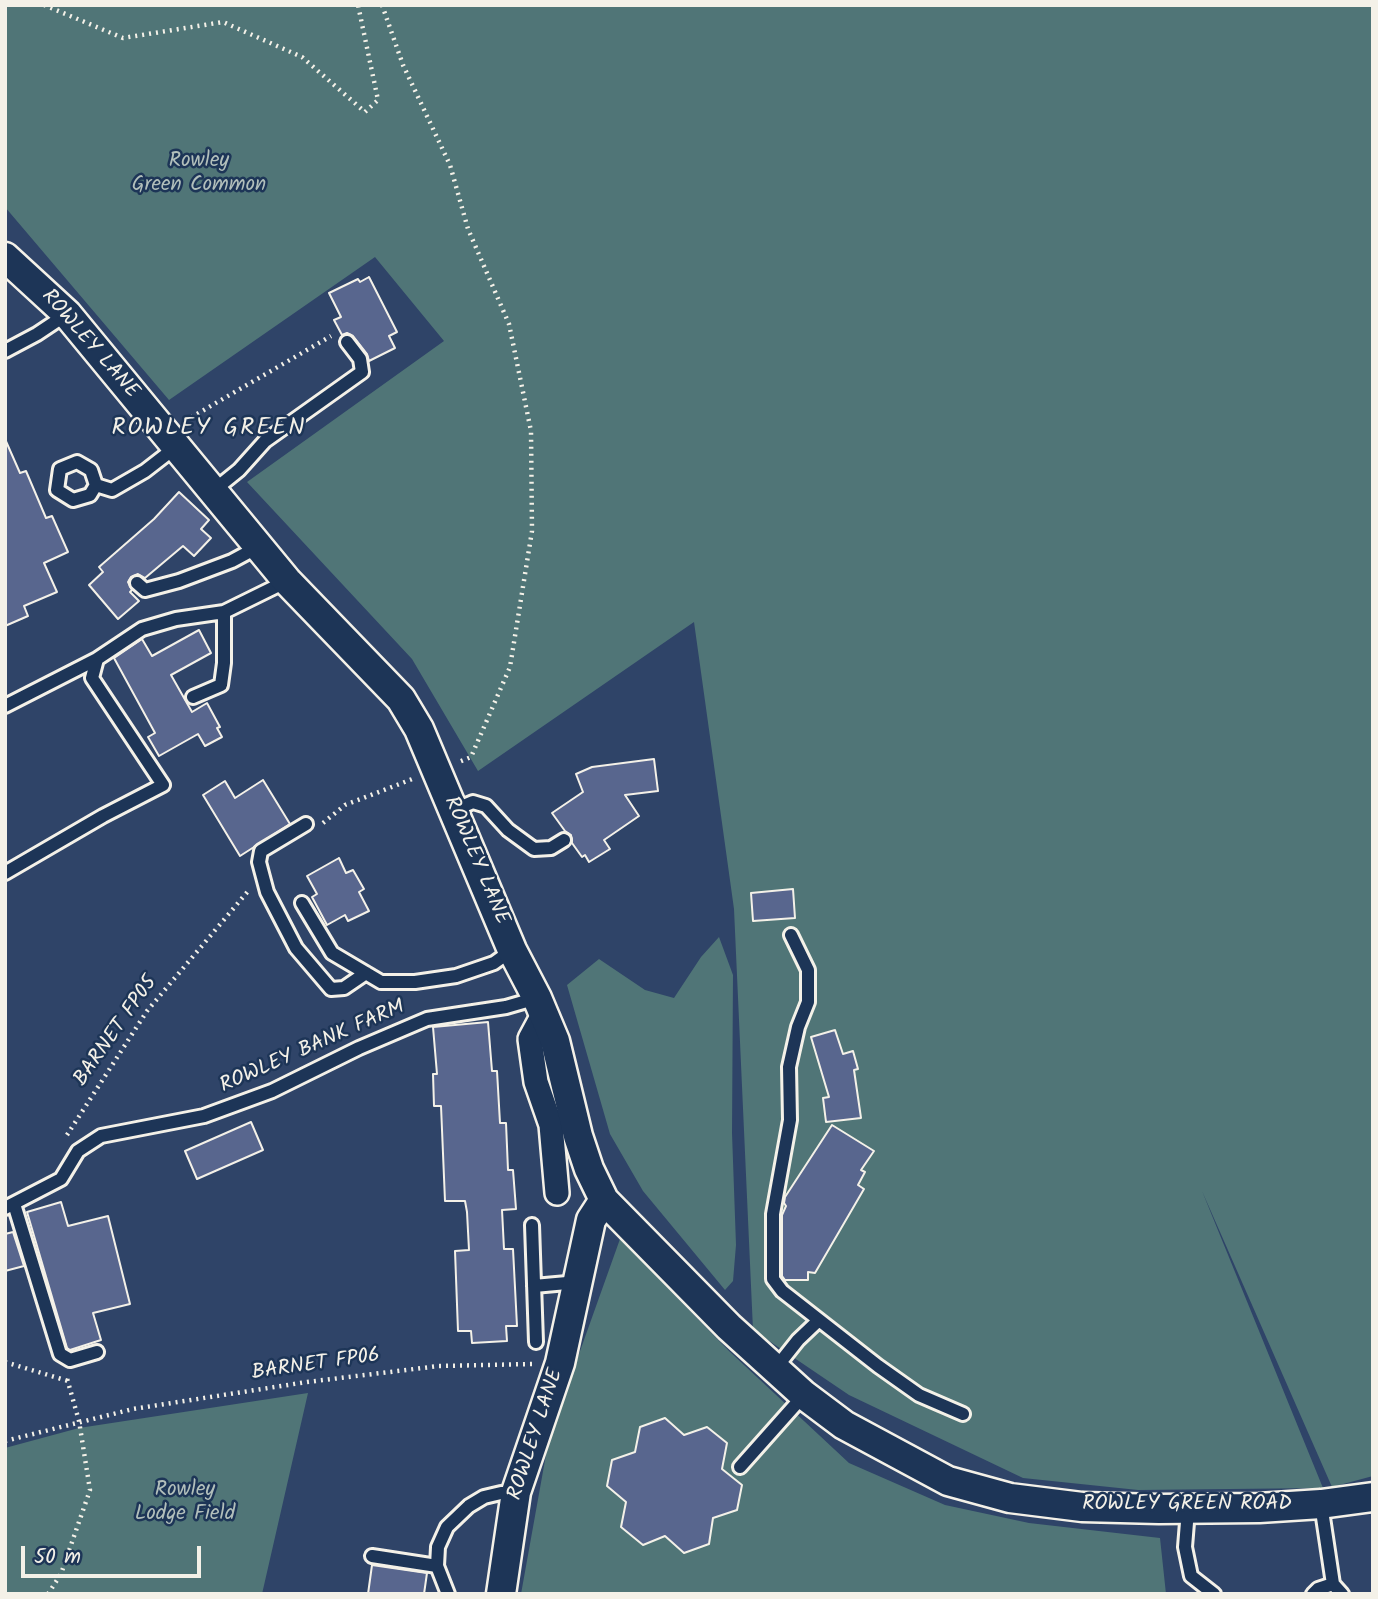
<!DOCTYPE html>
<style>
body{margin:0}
#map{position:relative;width:1378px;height:1599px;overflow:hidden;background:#2f4468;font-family:Kalam,sans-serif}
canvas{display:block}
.frame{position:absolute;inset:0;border:7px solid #f4f1e8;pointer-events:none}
.scale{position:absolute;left:21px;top:1546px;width:180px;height:32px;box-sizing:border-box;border:4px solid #f4f1e8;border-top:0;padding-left:9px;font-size:21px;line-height:24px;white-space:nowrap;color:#f4f1e8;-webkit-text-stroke:5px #1d3557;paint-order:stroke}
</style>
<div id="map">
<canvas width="1378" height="1599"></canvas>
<div class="frame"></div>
<div class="scale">50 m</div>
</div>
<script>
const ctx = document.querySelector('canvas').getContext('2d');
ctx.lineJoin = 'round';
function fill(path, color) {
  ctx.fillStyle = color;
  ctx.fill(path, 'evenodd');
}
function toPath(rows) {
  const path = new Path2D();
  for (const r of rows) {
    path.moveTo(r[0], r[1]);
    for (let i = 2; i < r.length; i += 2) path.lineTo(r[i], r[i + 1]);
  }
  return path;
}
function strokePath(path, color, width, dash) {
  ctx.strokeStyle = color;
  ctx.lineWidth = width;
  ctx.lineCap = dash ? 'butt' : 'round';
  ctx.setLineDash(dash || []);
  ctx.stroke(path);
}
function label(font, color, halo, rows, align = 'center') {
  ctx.font = font + ' Kalam,sans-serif';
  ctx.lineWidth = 5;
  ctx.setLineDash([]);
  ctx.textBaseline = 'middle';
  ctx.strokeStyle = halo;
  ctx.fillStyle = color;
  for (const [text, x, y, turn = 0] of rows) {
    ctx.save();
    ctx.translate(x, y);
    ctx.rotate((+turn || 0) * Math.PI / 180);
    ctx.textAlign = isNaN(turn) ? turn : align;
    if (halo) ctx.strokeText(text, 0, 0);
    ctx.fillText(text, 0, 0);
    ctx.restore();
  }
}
const green = toPath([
 [5,5,1373,5,1373,1476,1332,1487,1202,1191,1323,1488,1138,1490,1023,1478,849,1395,753,1330,734,909,694,622,478,771,412,659,247,482,444,341,375,257,169,400,5,207],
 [719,937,733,975,732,1133,736,1245,733,1281,725,1290,643,1191,610,1134,567,985,599,959,645,990,674,998,701,957],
 [620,1239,729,1351,849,1463,945,1505,1029,1523,1160,1538,1166,1594,521,1594,549,1438],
 [308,1393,262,1594,5,1594,5,1448,79,1428]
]);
const building = toPath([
 [369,277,397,332,389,336,395,348,369,361,367,354,353,336,347,333,342,335,334,320,341,317,329,293,358,279,360,282,369,277],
 [5,439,20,473,26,471,46,518,52,516,68,552,44,563,57,592,24,606,28,616,5,626,5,439],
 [179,492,209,520,201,529,211,538,194,556,183,546,145,578,138,574,131,577,128,582,132,590,130,592,139,601,118,619,89,585,103,572,99,567,154,519,179,492],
 [199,630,211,653,171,675,192,712,207,703,220,727,217,728,222,737,205,746,198,734,159,756,148,737,155,733,114,658,142,639,152,656,199,630],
 [654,759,658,791,625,795,639,816,604,840,610,849,589,862,585,855,582,857,572,843,571,835,565,831,552,813,583,792,576,774,592,767,654,759],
 [263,780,290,824,240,856,203,795,225,781,235,798,263,780],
 [339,858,346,873,353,870,364,889,359,892,369,911,348,921,345,915,327,925,312,897,317,894,307,876,339,858],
 [793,889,795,918,753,921,751,893,793,889],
 [488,1022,492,1071,497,1071,500,1123,506,1123,508,1170,513,1170,516,1209,502,1210,504,1249,513,1249,517,1326,506,1326,507,1341,472,1343,471,1331,458,1331,455,1251,469,1250,467,1212,465,1201,445,1201,441,1106,434,1106,433,1074,437,1074,433,1027,488,1022],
 [835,1030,843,1054,853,1051,858,1069,854,1070,861,1118,826,1122,823,1098,829,1097,811,1037,835,1030],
 [251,1122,263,1150,197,1179,185,1151,251,1122],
 [832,1125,874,1151,861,1170,865,1172,858,1185,864,1189,815,1273,808,1272,808,1280,785,1280,782,1276,782,1215,786,1206,784,1203,785,1197,832,1125],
 [61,1202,68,1226,108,1216,130,1304,93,1313,101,1340,70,1350,67,1348,27,1212,61,1202],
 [13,1232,24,1266,5,1271,5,1234,13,1232],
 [665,1418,684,1435,707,1427,727,1443,722,1469,742,1485,737,1510,713,1518,709,1544,684,1553,665,1536,643,1545,621,1527,626,1502,607,1486,612,1460,635,1452,640,1427,665,1418],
 [372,1565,427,1573,424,1594,368,1594,372,1565]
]);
const path = toPath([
 [44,5,123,38,223,22,302,57,365,112,378,100,358,5],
 [382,5,403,65,450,165,468,229,509,324,531,431,532,531,510,667,471,757,459,762],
 [185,421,331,336],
 [323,823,345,805,415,778],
 [67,1135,147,1011,249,890],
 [5,1362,68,1381],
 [5,1441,133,1409,307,1382,439,1366,533,1364],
 [48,1594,61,1574,90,1490,79,1421,66,1375]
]);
const service = toPath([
 [5,351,37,334,67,314],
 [96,485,90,495,73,500,57,490,60,469,77,462,91,470,96,485,112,490,145,471,176,447],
 [213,491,239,470,265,441,362,372,360,359,347,342],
 [137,583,145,590,179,581,232,561,258,547],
 [193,697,221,685,224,663,224,612,287,581],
 [5,706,97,659],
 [454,810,473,802,486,806,508,830,534,849,551,848,564,840],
 [306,824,261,851,259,862,267,892,296,948,331,989,344,988,366,973],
 [5,873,103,816,163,785,92,678,97,659,142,629,176,619,224,612],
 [302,903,332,953,381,982,415,982,456,976,494,963,512,950],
 [791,935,808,970,808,1002,798,1027,789,1067,790,1120,773,1214,773,1279,782,1291,878,1366,919,1395,963,1414],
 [14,1204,60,1354,70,1360,97,1352],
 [5,1208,61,1179,78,1151,101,1136,204,1116,272,1091,359,1048,427,1019,506,1007,537,998],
 [532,1225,536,1342],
 [534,1286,578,1282],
 [775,1369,798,1340,819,1320],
 [740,1467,804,1395],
 [1321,1504,1333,1584,1342,1594],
 [1188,1510,1185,1547,1191,1576,1214,1594],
 [372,1556,437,1566],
 [448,1594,437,1566,438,1547,447,1527,469,1506,484,1497,501,1493,515,1493],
 [1313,1594,1318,1589,1333,1584]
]);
const minor = toPath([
 [544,1013,530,1039,536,1082,551,1125,557,1193]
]);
const tertiary = toPath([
 [5,257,67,314,287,581,401,699,419,729,512,950,537,998,555,1041,578,1136,589,1169,604,1200,591,1220,560,1363,516,1492,501,1594],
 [604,1200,729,1327,804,1395,844,1425,948,1481,1010,1498,1082,1507,1159,1509,1259,1508,1321,1504,1373,1497]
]);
const parkNames = [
 ["Rowley",199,162],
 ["Green Common",199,186],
 ["Rowley",185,1491],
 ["Lodge Field",185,1515]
];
const streetNames = [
 ["ROWLEY LANE",89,345,49],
 ["ROWLEY LANE",475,861,67],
 ["BARNET FP05",117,1032,-55],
 ["ROWLEY BANK FARM",313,1048,-24],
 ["BARNET FP06",316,1366,-8],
 ["ROWLEY LANE",537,1435,-72],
 ["ROWLEY GREEN ROAD",1187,1505]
];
const quarterNames = [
 ["ROWLEY GREEN",209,430]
];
fill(green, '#507577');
fill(building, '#58668e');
strokePath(building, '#f4f1e8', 2);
strokePath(service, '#f4f1e8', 18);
strokePath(minor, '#f4f1e8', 28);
strokePath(tertiary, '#f4f1e8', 33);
strokePath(path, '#f4f1e8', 4.5, [2, 5]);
strokePath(service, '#1d3557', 12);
strokePath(minor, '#1d3557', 23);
strokePath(tertiary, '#1d3557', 28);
label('21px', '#b2bfbb', '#1d3557', parkNames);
label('21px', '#f4f1e8', '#1d3557', streetNames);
ctx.letterSpacing = '2px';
label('24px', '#f4f1e8', '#1d3557', quarterNames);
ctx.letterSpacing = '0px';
</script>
